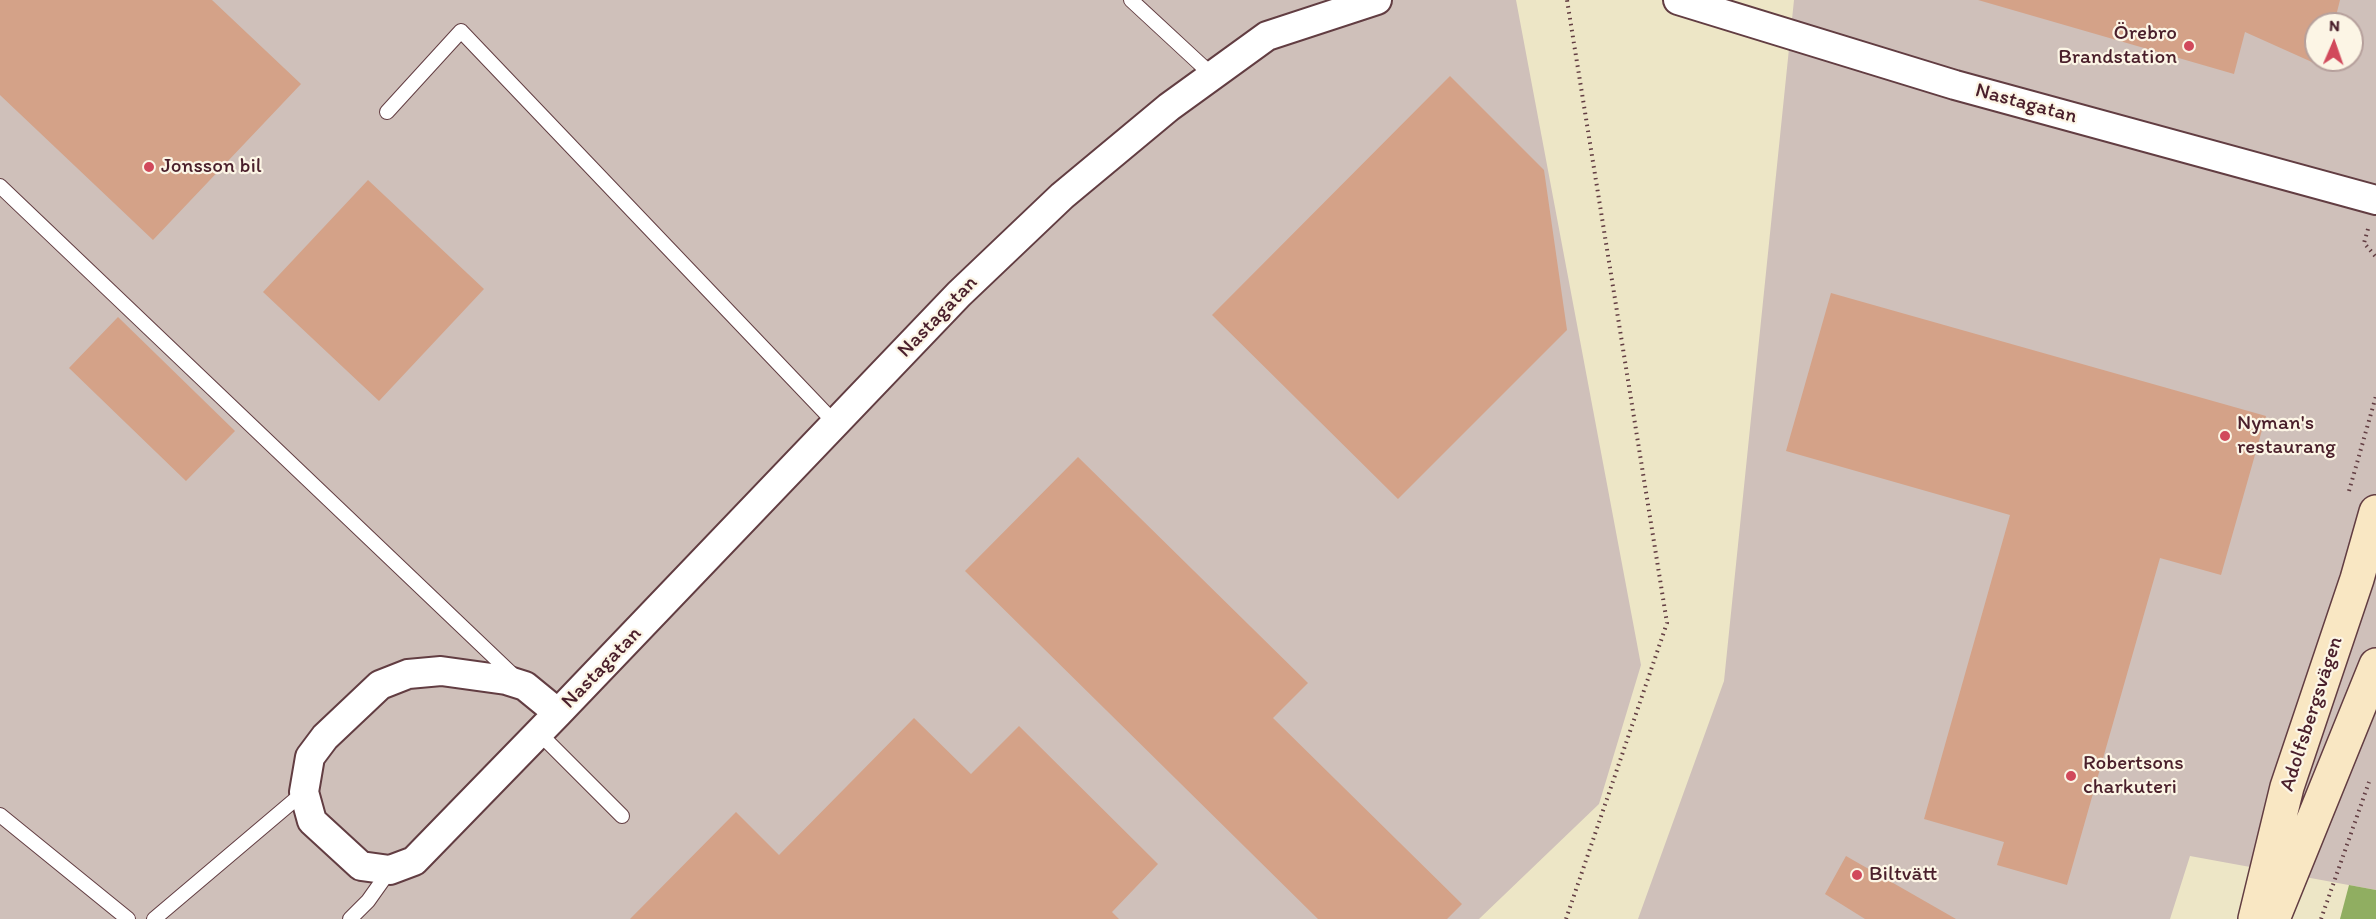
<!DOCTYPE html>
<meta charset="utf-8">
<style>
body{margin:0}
#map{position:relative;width:2376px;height:919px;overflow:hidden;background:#ede6c6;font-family:Itim,sans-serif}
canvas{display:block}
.north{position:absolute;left:2304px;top:12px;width:60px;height:60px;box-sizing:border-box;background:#fcf5e5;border:2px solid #b59f9b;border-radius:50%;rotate:2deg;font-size:16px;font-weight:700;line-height:24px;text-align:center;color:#4a1f2b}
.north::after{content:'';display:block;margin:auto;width:21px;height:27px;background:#d1495b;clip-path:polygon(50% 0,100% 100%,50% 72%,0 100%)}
</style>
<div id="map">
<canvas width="2376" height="919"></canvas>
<div class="north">N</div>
</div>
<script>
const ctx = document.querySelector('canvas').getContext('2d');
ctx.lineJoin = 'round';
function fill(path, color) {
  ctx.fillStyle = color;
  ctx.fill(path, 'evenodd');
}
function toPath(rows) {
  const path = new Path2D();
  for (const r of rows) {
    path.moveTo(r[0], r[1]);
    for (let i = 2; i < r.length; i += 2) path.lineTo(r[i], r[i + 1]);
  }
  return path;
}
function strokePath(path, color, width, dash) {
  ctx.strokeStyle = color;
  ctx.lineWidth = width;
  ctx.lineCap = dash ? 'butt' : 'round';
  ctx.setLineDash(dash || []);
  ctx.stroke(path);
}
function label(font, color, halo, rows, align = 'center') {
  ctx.font = font + ' Itim,sans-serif';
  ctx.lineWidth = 4.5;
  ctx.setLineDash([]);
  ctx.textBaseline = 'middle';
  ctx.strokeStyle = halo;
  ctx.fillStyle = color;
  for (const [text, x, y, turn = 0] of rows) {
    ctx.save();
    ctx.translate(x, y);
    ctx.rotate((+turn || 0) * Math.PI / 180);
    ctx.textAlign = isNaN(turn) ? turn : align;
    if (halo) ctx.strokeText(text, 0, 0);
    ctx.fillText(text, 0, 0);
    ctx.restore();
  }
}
const industrial = toPath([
 [0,0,1516,0,1641,665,1599,804,1479,919,0,919],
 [1794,0,2376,0,2376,890,2190,856,2170,919,1638,919,1724,681],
 [2316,24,2352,24,2352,60,2316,60]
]);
const forest = toPath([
 [2349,885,2376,890,2376,919,2340,919]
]);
const building = toPath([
 [0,0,212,0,301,84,153,240,0,95],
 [1978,0,2340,0,2334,24,2316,24,2316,60,2325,60,2323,67,2245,32,2234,74],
 [1450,76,1544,170,1567,330,1398,499,1212,315],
 [368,180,484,289,379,401,263,292],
 [1831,293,2266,416,2221,575,2160,558,2067,885,1997,865,2004,842,1924,819,2010,515,1786,451],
 [118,317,235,431,186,481,69,368],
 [1078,457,1308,683,1273,718,1462,904,1447,919,1318,919,965,571],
 [914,718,971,774,1019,726,1158,864,1112,912,1119,919,630,919,736,812,779,855],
 [1846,856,1956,919,1865,919,1825,894]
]);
const path = toPath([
 [2368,229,2364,243,2376,257],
 [2349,491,2376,396],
 [1566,919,1667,623,1567,0],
 [2321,919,2369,782]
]);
const lane = toPath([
 [1131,0,1212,75],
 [387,112,461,31,835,423],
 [0,186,515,677],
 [539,733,622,816],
 [0,815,128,919],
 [154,919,304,792],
 [350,919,368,901,390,870]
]);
const street = toPath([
 [1678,0,1955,85,2376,200],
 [558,713,525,686,506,680,441,671,408,674,380,685,325,737,310,757,304,792,312,821,361,866,390,870,414,861,558,713,959,294,1062,196,1169,107,1267,36,1377,0]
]);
const secondary = toPath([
 [2255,919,2287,787,2357,579,2376,512],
 [2273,919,2376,665]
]);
const markers = [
 [2189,46,6,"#d1495b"],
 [149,167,6,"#d1495b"],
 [2225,436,6,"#d1495b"],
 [2071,776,6,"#d1495b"],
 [1857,875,6,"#d1495b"]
];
const poiNames = [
 ["Örebro",2177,34,"right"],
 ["Brandstation",2177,58,"right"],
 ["Jonsson bil",161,167],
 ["Nyman's",2237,424],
 ["restaurang",2237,448],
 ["Robertsons",2083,764],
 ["charkuteri",2083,788],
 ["Biltvätt",1869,875]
];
const streetNames = [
 ["Nastagatan",2026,104,15],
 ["Nastagatan",938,317,-46],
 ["Nastagatan",602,668,-46],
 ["Adolfsbergsvägen",2312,714,-72]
];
fill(industrial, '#cfc0ba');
fill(forest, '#90ae61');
fill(building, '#d4a288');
strokePath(lane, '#623d42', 16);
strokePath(street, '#623d42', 32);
strokePath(secondary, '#623d42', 36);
strokePath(path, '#623d42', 4, [1.5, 4.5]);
strokePath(lane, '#fff', 14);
strokePath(street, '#fff', 28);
strokePath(secondary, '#f9e7c3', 33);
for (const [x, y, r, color] of markers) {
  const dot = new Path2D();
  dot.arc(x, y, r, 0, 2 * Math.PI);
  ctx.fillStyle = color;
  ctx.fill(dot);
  strokePath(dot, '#fcf5e5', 2);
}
label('21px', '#4a1f2b', '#fcf5e5', poiNames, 'left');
label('21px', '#4a1f2b', '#fcf5e5', streetNames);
</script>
